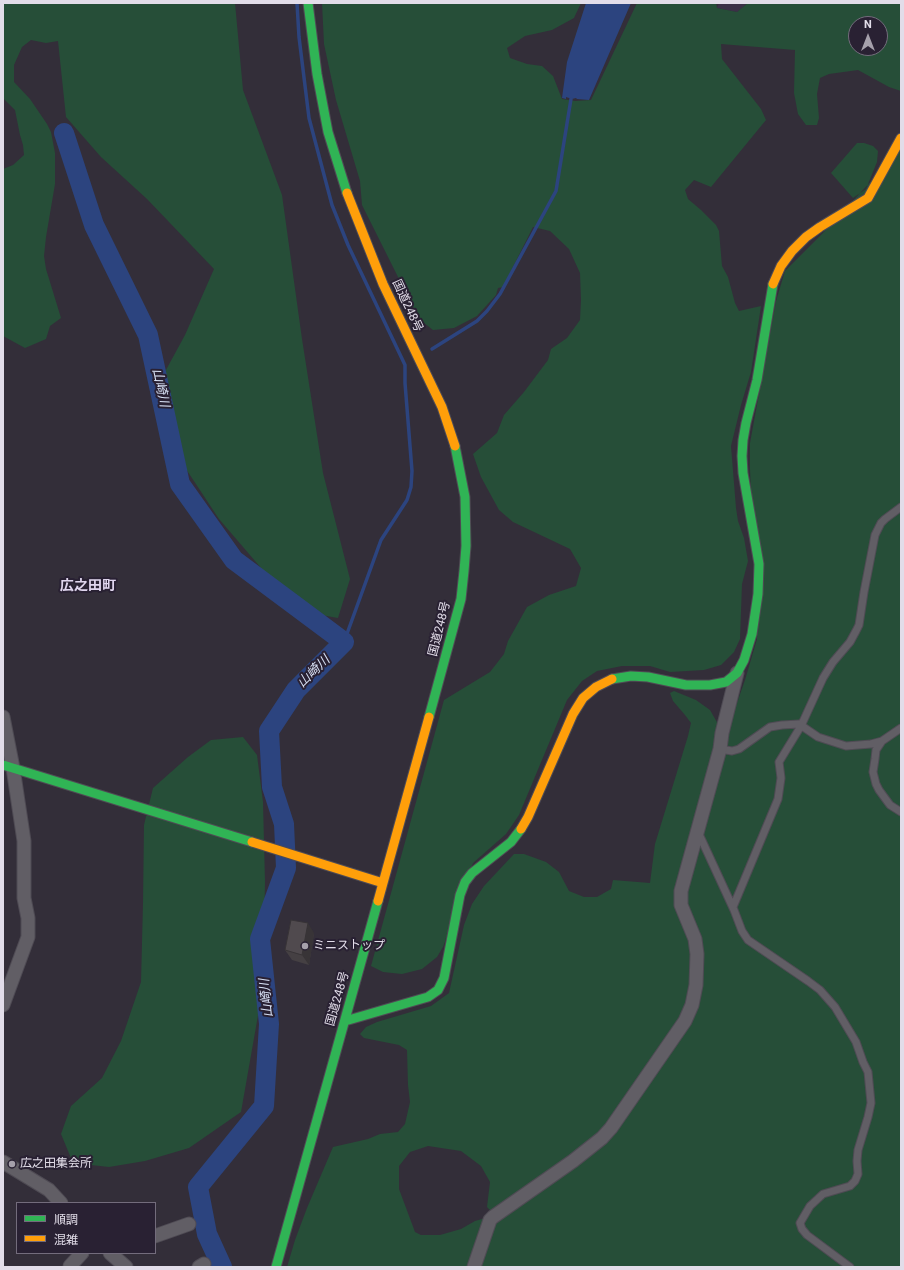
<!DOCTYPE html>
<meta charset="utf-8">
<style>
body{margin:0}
#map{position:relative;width:904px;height:1270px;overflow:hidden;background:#332e39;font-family:Roboto,"Noto Sans JP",sans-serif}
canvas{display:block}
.frame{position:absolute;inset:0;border:4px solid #e2dde9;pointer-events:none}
.legend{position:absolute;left:16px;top:1202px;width:140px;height:52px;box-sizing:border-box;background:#292133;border:1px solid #736c7c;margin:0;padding:5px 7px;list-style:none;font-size:12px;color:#e2dde9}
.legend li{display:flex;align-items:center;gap:8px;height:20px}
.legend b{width:20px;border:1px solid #736c7c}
.north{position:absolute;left:848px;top:16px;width:40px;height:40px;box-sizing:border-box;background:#292133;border:1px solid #736c7c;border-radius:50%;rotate:0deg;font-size:11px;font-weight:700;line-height:16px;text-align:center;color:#e2dde9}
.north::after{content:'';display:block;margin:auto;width:14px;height:18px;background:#a5a0ab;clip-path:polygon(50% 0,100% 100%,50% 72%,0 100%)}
</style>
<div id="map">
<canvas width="904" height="1270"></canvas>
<div class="frame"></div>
<ul class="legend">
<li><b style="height:5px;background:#30b455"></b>順調</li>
<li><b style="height:5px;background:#ff9f0a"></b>混雑</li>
</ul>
<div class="north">N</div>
</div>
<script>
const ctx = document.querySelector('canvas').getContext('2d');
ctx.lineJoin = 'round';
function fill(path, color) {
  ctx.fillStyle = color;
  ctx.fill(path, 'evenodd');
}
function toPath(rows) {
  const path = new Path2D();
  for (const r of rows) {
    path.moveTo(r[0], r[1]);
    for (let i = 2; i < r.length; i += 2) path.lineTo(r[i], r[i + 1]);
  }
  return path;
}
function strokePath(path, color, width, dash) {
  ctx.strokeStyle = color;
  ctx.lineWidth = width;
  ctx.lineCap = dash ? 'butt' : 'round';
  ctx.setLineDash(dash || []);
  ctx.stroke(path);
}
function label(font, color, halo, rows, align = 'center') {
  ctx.font = font + ' Roboto,"Noto Sans JP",sans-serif';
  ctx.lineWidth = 4;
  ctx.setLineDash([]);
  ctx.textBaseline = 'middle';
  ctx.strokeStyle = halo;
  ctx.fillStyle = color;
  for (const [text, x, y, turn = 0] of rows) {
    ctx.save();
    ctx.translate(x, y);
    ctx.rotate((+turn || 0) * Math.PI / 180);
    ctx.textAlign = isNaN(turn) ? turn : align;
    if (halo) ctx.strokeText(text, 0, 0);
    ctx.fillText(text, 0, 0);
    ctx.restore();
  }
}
const built = toPath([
 [719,3,748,3,737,12,717,8]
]);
const green = toPath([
 [3,3,235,3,243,90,282,195,302,339,323,473,350,579,338,618,298,611,219,519,184,466,154,392,185,335,214,269,147,199,101,157,66,117,58,41,46,43,31,40,22,47,14,65,14,82,30,99,47,124,51,132,55,153,55,184,46,237,44,256,46,269,61,318,50,326,46,339,25,348,3,336,3,169,13,165,24,155,23,145,20,135,15,110,3,98],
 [322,3,581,3,574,18,552,30,525,36,507,48,510,58,527,64,542,66,553,76,562,99,575,101,591,100,637,3,716,3,717,8,737,12,748,3,901,3,901,91,889,87,858,70,829,74,820,78,817,94,819,118,817,125,806,125,798,114,794,93,795,50,721,44,722,59,761,109,766,120,711,187,694,180,685,190,688,199,701,210,716,225,719,231,722,266,728,277,735,303,739,311,761,306,751,372,741,405,731,446,736,508,738,521,744,538,748,561,742,584,740,639,734,652,721,665,704,670,670,672,650,666,622,666,597,671,582,681,567,700,519,815,506,834,473,863,443,947,437,957,422,969,402,974,383,972,371,966,444,700,490,672,504,654,508,641,527,607,549,595,576,586,581,568,570,549,513,522,499,510,481,477,473,454,497,433,504,415,524,392,548,360,551,349,567,338,580,320,581,300,580,273,569,249,550,231,533,227,503,287,498,288,496,295,477,316,454,328,433,330,419,319,362,205,360,181,336,100,324,44],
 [856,24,880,24,880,48,856,48],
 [857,143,864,143,873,146,878,151,877,162,866,189,853,198,831,173],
 [901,149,901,1267,475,1267,493,1218,619,1124,699,985,684,895,726,734,745,680,757,639,750,469,750,443,776,301,785,271,822,234],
 [674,691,696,700,710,710,718,724,718,733,677,890,693,942,693,983,683,1017,607,1130,493,1213,487,1207,490,1182,481,1166,461,1151,428,1146,410,1152,399,1166,399,1189,415,1232,421,1235,440,1235,461,1229,475,1221,489,1217,472,1267,287,1267,295,1240,307,1208,333,1147,368,1139,380,1134,398,1132,405,1124,410,1102,408,1085,407,1050,399,1045,364,1038,360,1034,366,1027,377,1022,431,1006,449,993,464,925,472,904,484,886,514,854,524,854,546,862,559,872,569,891,584,897,597,897,611,889,613,880,650,883,655,844,688,736,691,723,685,715,673,701,670,693],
 [243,737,257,755,263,802,265,882,263,987,241,1112,189,1148,145,1161,109,1167,73,1163,61,1134,71,1106,102,1078,121,1041,141,982,143,903,144,825,153,788,188,757,211,740]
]);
const water = toPath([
 [586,3,631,3,589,100,577,99,576,98,572,99,566,97,566,99,562,98,567,62]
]);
const stream = toPath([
 [297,3,299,37,309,118,332,205,348,245,405,365,405,383,412,471,411,487,407,500,381,540,344,642],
 [432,349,477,321,487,311,500,294,556,191,571,99]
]);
const river = toPath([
 [64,133,94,225,148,335,180,484,234,560,344,642,296,690,269,731,272,787,284,824,286,868,260,939,269,1024,264,1106,198,1187,207,1234,222,1267]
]);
const lane = toPath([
 [882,741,876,750,875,759,873,772,876,784,879,790,890,805,901,812],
 [720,749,732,751,739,749,770,727,782,725,799,724,818,737,846,746,871,744,882,741,901,728],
 [698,832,734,910,742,931,748,940,808,981,820,990,835,1007,856,1042,863,1062,868,1072,871,1103,868,1117,858,1150,857,1161,858,1174,855,1181,850,1186,823,1194,810,1206,800,1223,802,1229,807,1235,850,1267],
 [733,907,778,799,781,778,779,762,801,726,823,678,833,662,850,642,856,631,859,625,864,592,875,535,881,523,885,519,901,507]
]);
const street = toPath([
 [3,717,13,768,24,841,24,898,28,918,28,937,3,1005],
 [3,1162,49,1190,61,1203],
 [155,1236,189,1224],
 [110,1253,126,1267],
 [71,1267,70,1266,82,1253],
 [199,1267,204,1264],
 [474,1267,490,1220,493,1217,573,1161,602,1138,611,1128,685,1021,692,1005,696,985,697,954,695,939,681,905,681,891,720,749,722,733,737,673]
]);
const fast = toPath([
 [308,3,317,74,328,132,347,193],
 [612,679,631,676,648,677,686,685,710,685,726,682,737,673,744,660,752,634,758,594,759,564,743,473,742,456,743,440,746,423,757,380,773,284],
 [429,717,461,599,464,571,466,546,465,497,455,446],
 [3,765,252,842],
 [345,1021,428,997,438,990,444,978,460,895,465,882,472,873,511,842,521,829],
 [276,1267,378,901]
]);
const slow = toPath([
 [347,193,383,284,442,407,455,446],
 [773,284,781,266,792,251,806,237,820,227,868,198,901,138],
 [521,829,528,817,573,714,583,698,596,687,612,679],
 [252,842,383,883],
 [378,901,429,717]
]);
const wall = toPath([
 [314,933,309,965,292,960,285,950]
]);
const shadedWall = toPath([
 [308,923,314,933,309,965,302,955]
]);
const building = toPath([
 [291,920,308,923,302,955,285,950,291,920]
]);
const markers = [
 [305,946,4,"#a5a0ab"],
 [12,1164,4,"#a5a0ab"]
];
const streetNames = [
 ["国道248号",407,306,65],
 ["国道248号",440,629,-76],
 ["国道248号",338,999,-74]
];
const poiNames = [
 ["ミニストップ",313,946],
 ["広之田集会所",20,1164]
];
const waterNames = [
 ["山崎川",160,388,78],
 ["山崎川",314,672,-44],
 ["山崎川",267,998,-96]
];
const quarterNames = [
 ["広之田町",88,586]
];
fill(built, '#3b3147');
fill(green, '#264e38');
fill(water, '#2c447f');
strokePath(stream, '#2c447f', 3.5);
strokePath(river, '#2c447f', 20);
strokePath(lane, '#4f4b54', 9);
strokePath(street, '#4f4b54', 15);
strokePath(fast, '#4f4b54', 11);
strokePath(slow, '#4f4b54', 11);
strokePath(lane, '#615e65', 7);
strokePath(street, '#615e65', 13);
strokePath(fast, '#30b455', 9);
strokePath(slow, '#ff9f0a', 9);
fill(wall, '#454043');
fill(shadedWall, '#383437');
fill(building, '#504a4e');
strokePath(building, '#383437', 1);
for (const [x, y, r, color] of markers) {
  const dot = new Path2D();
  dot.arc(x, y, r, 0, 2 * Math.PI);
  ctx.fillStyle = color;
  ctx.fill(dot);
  strokePath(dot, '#292133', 1.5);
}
label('12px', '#e2dde9', '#292133', streetNames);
label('12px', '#e2dde9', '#292133', poiNames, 'left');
label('italic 13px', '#d9e2f6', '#292133', waterNames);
label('bold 14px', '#e0d6ee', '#292133', quarterNames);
</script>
